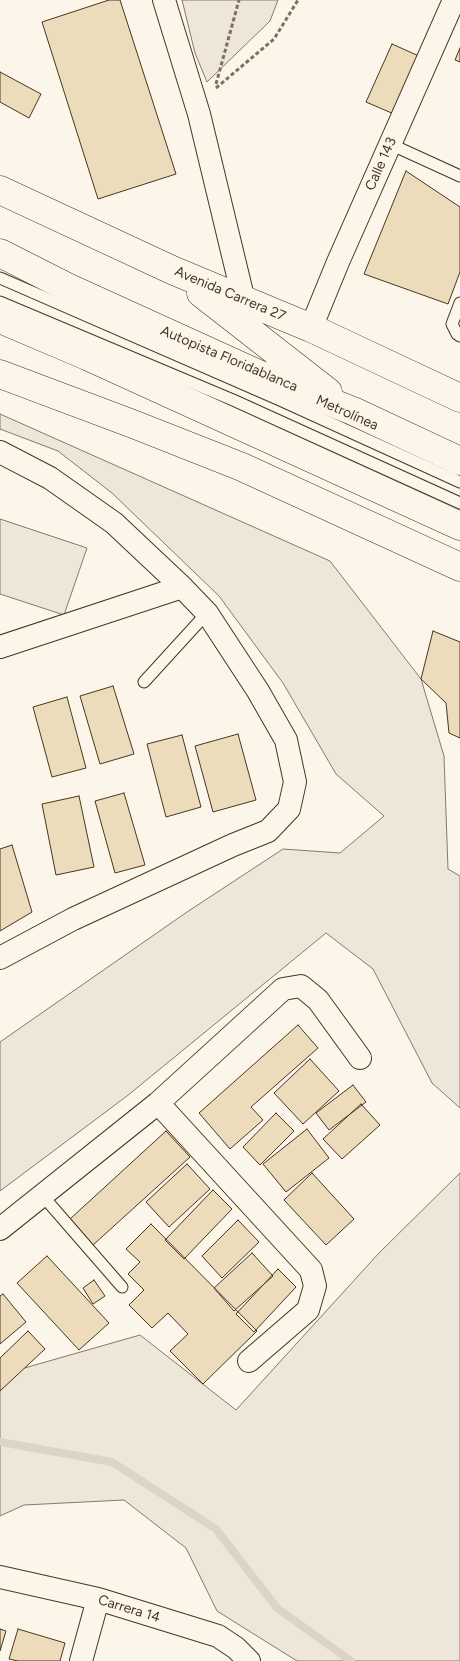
<!DOCTYPE html>
<meta charset="utf-8">
<style>
body{margin:0}
canvas{display:block;background:#fbf6e9}
</style>
<canvas width="460" height="1661"></canvas>
<script>
const ctx = document.querySelector('canvas').getContext('2d');
ctx.lineJoin = 'round';
function fill(path, color) {
  ctx.fillStyle = color;
  ctx.fill(path, 'evenodd');
}
function toPath(rows) {
  const path = new Path2D();
  for (const r of rows) {
    path.moveTo(r[0], r[1]);
    for (let i = 2; i < r.length; i += 2) path.lineTo(r[i], r[i + 1]);
  }
  return path;
}
function strokePath(path, color, width, dash) {
  ctx.strokeStyle = color;
  ctx.lineWidth = width;
  ctx.lineCap = dash ? 'butt' : 'round';
  ctx.setLineDash(dash || []);
  ctx.stroke(path);
}
function label(font, color, halo, rows, align = 'center') {
  ctx.font = font + ' Figtree,sans-serif';
  ctx.lineWidth = 4;
  ctx.setLineDash([]);
  ctx.textBaseline = 'middle';
  ctx.strokeStyle = halo;
  ctx.fillStyle = color;
  for (const [text, x, y, turn = 0] of rows) {
    ctx.save();
    ctx.translate(x, y);
    ctx.rotate((+turn || 0) * Math.PI / 180);
    ctx.textAlign = isNaN(turn) ? turn : align;
    if (halo) ctx.strokeText(text, 0, 0);
    ctx.fillText(text, 0, 0);
    ctx.restore();
  }
}
const green = toPath([
 [182,0,278,0,270,21,207,82,195,53,182,0],
 [0,414,330,561,421,679,444,756,448,869,460,876,460,1108,432,1083,373,969,326,933,127,1096,0,1191,0,1042,187,912,283,849,340,853,384,816,336,774,283,683,219,596,112,493,58,451,0,429,0,414],
 [0,519,87,548,64,615,0,594,0,519],
 [460,1173,460,1661,297,1661,217,1611,186,1548,124,1500,24,1505,0,1516,0,1375,140,1335,236,1410,379,1253,460,1173]
]);
const stream = toPath([
 [0,1442,112,1462,216,1529,277,1608,351,1661]
]);
const building = toPath([
 [109,0,120,0,176,174,98,199,42,22,109,0],
 [392,44,419,56,394,114,366,102,392,44],
 [460,48,460,62,455,60,460,48],
 [0,72,41,94,29,118,0,102,0,72],
 [406,171,460,207,460,272,448,304,364,274,406,171],
 [433,631,460,642,460,738,449,733,446,703,421,679,433,631],
 [113,686,134,754,100,764,80,696,113,686],
 [67,697,86,768,52,777,33,707,67,697],
 [238,734,256,800,213,812,195,746,238,734],
 [182,735,201,807,166,817,147,744,182,735],
 [124,793,145,865,115,873,95,801,124,793],
 [79,796,94,867,56,875,42,804,79,796],
 [12,845,32,912,0,931,0,849,12,845],
 [298,1025,318,1048,251,1107,263,1120,230,1149,199,1113,298,1025],
 [310,1059,339,1091,303,1124,274,1093,310,1059],
 [353,1085,366,1102,329,1130,316,1113,353,1085],
 [361,1104,380,1125,342,1159,323,1139,361,1104],
 [276,1113,294,1131,260,1165,243,1147,276,1113],
 [307,1129,329,1158,286,1192,263,1164,307,1129],
 [166,1131,190,1157,93,1245,70,1219,166,1131],
 [187,1164,210,1189,169,1227,146,1202,187,1164],
 [312,1173,354,1219,326,1245,284,1200,312,1173],
 [213,1190,232,1209,184,1259,165,1240,213,1190],
 [238,1220,259,1242,222,1278,202,1256,238,1220],
 [151,1224,257,1331,203,1384,170,1351,188,1334,168,1313,152,1328,129,1305,144,1290,128,1274,140,1262,126,1249,151,1224],
 [252,1253,273,1276,234,1311,214,1288,252,1253],
 [47,1256,109,1323,79,1350,17,1283,47,1256],
 [278,1269,296,1287,254,1332,236,1314,278,1269],
 [94,1280,105,1296,93,1304,83,1288,94,1280],
 [3,1294,26,1322,0,1344,0,1296,3,1294],
 [28,1331,45,1349,0,1391,0,1358,28,1331],
 [0,1629,6,1631,0,1651,0,1629],
 [18,1629,65,1643,60,1661,18,1661,9,1659,18,1629]
]);
const path = toPath([
 [216,84,239,0],
 [216,88,274,39,298,0]
]);
const lane = toPath([
 [390,144,460,176],
 [0,278,280,400,460,482],
 [0,302,233,400,460,503],
 [460,303,452,324,457,334,460,336],
 [144,682,207,613],
 [42,1195,122,1287]
]);
const street = toPath([
 [164,0,199,114,244,301],
 [311,328,338,262,454,0],
 [0,452,50,478,114,523,182,587,207,613,258,691,286,740,295,782,289,809,268,831,233,845,73,919,0,958],
 [0,647,182,587],
 [158,1103,311,1270,315,1286,308,1310,249,1361],
 [0,1229,158,1103,283,989,301,986,318,1000,360,1058],
 [0,1577,98,1599,218,1636,236,1648,249,1661],
 [81,1661,98,1599]
]);
const highway = toPath([
 [0,190,172,270,311,328,460,398],
 [0,253,67,287,256,373,353,411,460,461],
 [201,293,328,392],
 [0,319,87,356,460,526],
 [0,374,133,424,242,467,460,567]
]);
const streetNames = [
 ["Calle 143",381,164,-66],
 ["Avenida Carrera 27",230,294,23],
 ["Autopista Floridablanca",229,359,23],
 ["Metrolínea",347,413,24],
 ["Carrera 14",129,1609,17]
];
fill(green, '#ede6d9');
strokePath(green, '#887966', 1);
strokePath(stream, '#dcd4c6', 8);
fill(building, '#ecdcbc');
strokePath(building, '#4a3520', 1);
strokePath(lane, '#4a3520', 13);
strokePath(street, '#4a3520', 24);
strokePath(highway, '#4a3520', 29);
strokePath(path, '#7f6f5c', 3, [4, 2.5]);
strokePath(lane, '#fbf6e9', 11);
strokePath(street, '#fbf6e9', 22);
strokePath(highway, '#fbf6e9', 28);
label('14px', '#4a3520', '#fbf6e9', streetNames);
</script>
